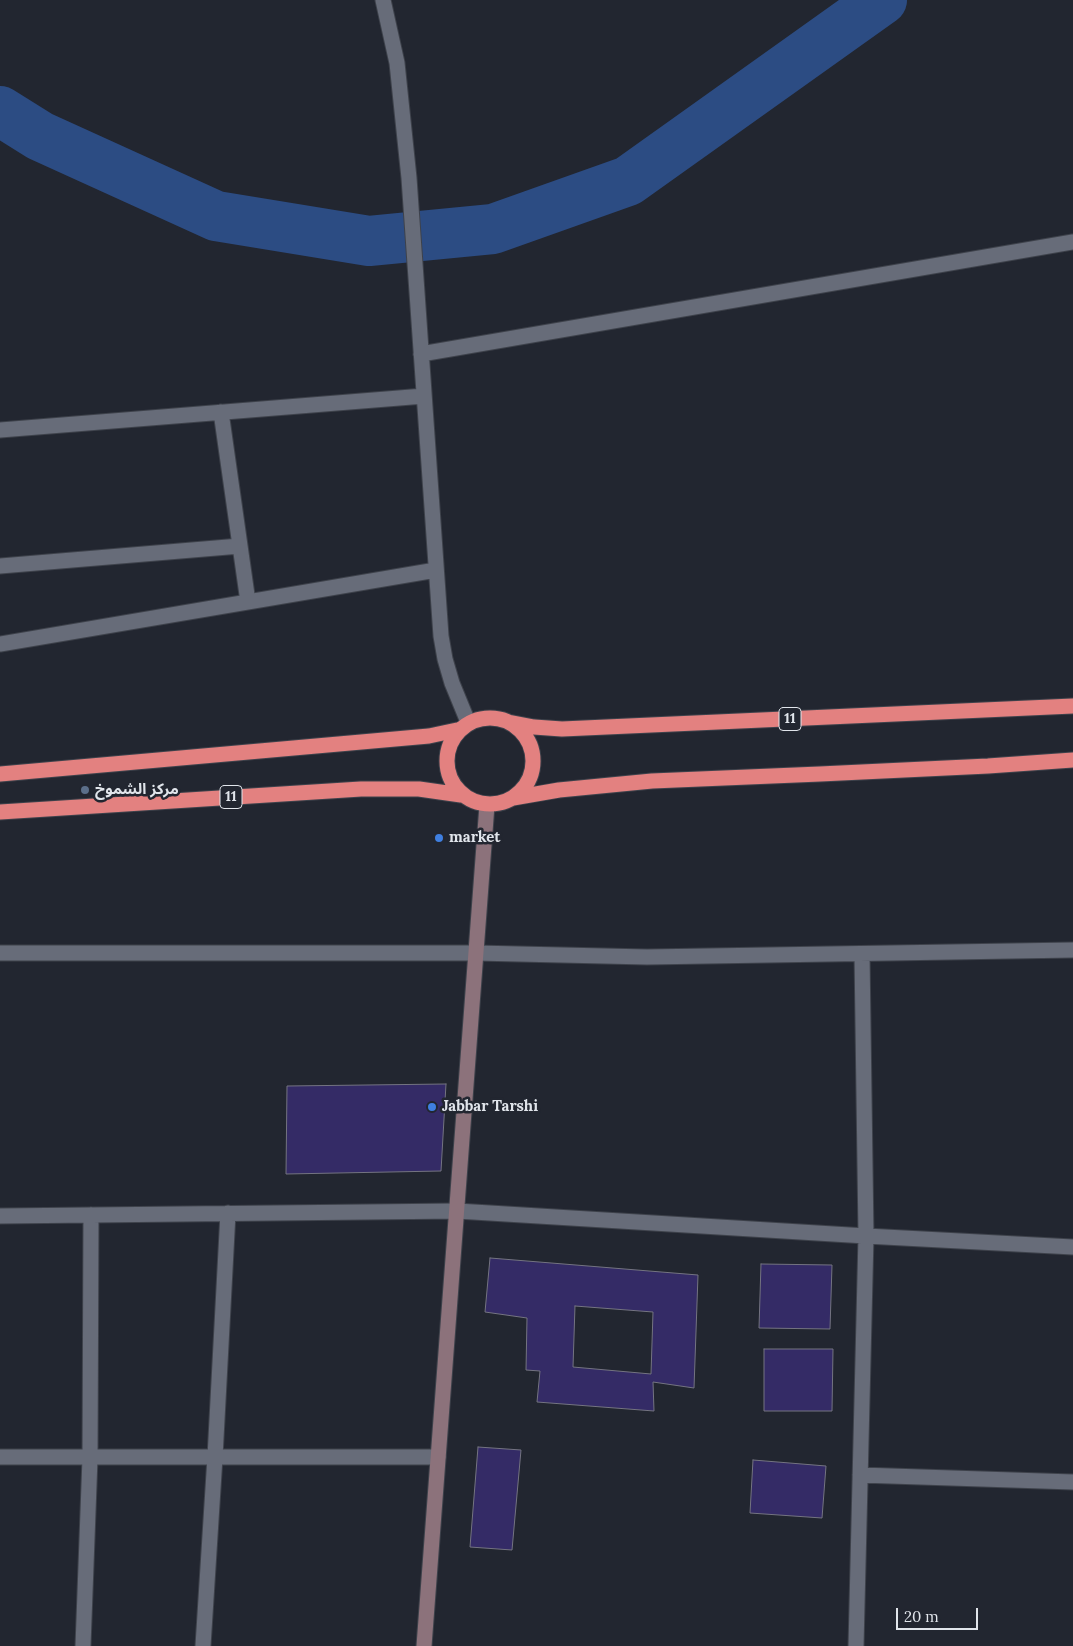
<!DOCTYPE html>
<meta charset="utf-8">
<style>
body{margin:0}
#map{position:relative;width:1073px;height:1646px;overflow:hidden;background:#222630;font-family:Lora,serif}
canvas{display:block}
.scale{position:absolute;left:896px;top:1608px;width:82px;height:22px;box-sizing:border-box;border:2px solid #e1e5eb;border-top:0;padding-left:6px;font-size:15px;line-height:18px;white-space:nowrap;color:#e1e5eb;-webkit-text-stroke:4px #222630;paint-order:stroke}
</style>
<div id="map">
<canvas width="1073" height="1646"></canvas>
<div class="scale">20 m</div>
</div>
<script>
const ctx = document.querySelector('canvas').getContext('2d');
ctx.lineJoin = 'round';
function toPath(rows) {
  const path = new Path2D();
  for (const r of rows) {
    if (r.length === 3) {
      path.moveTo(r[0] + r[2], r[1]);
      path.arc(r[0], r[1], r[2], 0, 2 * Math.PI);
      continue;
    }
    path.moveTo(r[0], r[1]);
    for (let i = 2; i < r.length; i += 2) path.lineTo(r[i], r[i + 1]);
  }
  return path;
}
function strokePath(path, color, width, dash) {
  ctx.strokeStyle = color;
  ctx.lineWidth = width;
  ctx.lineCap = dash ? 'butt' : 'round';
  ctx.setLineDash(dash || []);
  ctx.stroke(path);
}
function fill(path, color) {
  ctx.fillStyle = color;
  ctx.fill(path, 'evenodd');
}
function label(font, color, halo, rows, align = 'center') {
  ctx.font = font + ' Lora,"Noto Sans Arabic",serif';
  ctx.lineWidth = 5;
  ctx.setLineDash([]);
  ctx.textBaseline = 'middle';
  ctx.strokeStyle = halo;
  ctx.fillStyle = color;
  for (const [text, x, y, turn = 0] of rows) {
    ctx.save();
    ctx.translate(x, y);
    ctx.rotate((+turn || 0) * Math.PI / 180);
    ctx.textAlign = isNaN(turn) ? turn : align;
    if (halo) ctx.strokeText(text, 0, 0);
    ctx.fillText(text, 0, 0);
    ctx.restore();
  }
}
const river = toPath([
 [0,111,40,136,216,216,369,241,493,229,628,181,882,0]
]);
const building = toPath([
 [446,1084,441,1171,286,1174,287,1086,446,1084],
 [490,1258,698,1275,694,1388,653,1382,654,1411,537,1402,540,1371,526,1370,527,1318,485,1312,490,1258],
 [575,1306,653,1312,651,1374,573,1367,575,1306],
 [761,1264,832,1265,830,1329,759,1328,761,1264],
 [764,1349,833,1349,832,1411,764,1411,764,1349],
 [478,1447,521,1450,512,1550,470,1547,478,1447],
 [753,1460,826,1466,822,1518,750,1513,753,1460]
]);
const street = toPath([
 [383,0,397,63,409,178,441,636,445,659,452,683,468,722],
 [421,354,1073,242],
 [221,412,248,602],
 [0,430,424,396],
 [0,566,240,546],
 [0,644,436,570],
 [0,953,476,953,647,957,1073,950],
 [0,1216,457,1211,866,1236,1073,1247],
 [0,1457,438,1457],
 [860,1475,1073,1482],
 [83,1646,90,1458,91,1215],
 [203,1646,215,1457,228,1213],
 [856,1646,866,1236,862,954]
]);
const secondary = toPath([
 [424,1646,487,805]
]);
const highway = toPath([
 [490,761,43],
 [508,722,534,727,562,729,1073,706],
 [0,774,429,736,457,730],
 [513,798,559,790,652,781,820,774,988,766,1073,760],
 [0,812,361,789,419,789,461,795]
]);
const markers = [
 [85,790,5,"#5c6f8a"],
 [439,838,5,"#3f7fe0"],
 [432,1107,5,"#3f7fe0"]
];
const shields = [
 [790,719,22],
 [231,797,22]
];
const shieldNames = [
 ["11",790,719],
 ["11",231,797]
];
const poiNames = [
 ["مركز الشموخ",95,790],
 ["market",449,838],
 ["Jabbar Tarshi",442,1107]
];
strokePath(river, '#2c4c83', 50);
fill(building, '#342b66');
strokePath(building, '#747481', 1);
strokePath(street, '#3e424b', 17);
strokePath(secondary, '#3e424b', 17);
strokePath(highway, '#3e424b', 17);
strokePath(street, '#676c79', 15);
strokePath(secondary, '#8c727b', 15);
strokePath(highway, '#e38180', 15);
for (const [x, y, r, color] of markers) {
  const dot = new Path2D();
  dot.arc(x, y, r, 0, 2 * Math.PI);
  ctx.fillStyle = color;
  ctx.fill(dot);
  strokePath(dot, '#222630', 2);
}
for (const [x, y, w] of shields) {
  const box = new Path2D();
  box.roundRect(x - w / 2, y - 11.5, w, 23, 4);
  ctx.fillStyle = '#222630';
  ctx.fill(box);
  strokePath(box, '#e1e5eb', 1);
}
label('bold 14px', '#e1e5eb', null, shieldNames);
label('bold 15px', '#e1e5eb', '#222630', poiNames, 'left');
</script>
